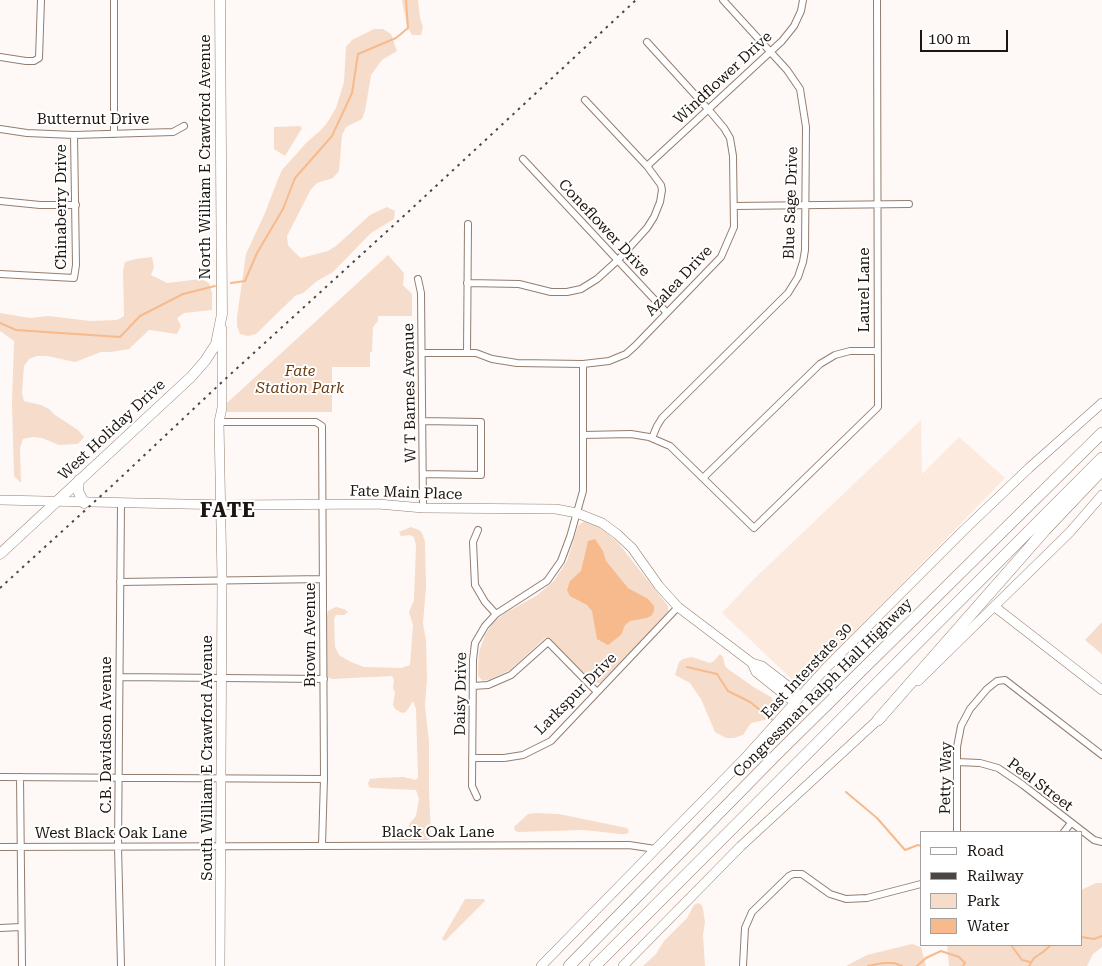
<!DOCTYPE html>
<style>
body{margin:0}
#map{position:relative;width:1102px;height:966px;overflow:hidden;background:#fef9f6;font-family:"Roboto Serif",serif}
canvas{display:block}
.legend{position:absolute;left:920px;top:831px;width:162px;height:115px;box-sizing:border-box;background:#fff;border:1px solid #a5a19f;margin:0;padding:6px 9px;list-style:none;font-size:15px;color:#1d150f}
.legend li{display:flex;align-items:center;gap:10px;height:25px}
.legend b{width:25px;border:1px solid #a5a19f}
.scale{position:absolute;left:920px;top:30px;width:88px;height:22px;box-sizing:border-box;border:2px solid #1d150f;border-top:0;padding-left:6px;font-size:15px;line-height:18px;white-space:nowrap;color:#1d150f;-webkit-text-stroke:4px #fff;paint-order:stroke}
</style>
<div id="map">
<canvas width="1102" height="966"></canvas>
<ul class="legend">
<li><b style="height:6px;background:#fff"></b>Road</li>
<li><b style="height:6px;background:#4d4540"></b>Railway</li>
<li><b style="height:14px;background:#f6dcca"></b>Park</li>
<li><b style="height:14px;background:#f7ba8d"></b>Water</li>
</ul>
<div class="scale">100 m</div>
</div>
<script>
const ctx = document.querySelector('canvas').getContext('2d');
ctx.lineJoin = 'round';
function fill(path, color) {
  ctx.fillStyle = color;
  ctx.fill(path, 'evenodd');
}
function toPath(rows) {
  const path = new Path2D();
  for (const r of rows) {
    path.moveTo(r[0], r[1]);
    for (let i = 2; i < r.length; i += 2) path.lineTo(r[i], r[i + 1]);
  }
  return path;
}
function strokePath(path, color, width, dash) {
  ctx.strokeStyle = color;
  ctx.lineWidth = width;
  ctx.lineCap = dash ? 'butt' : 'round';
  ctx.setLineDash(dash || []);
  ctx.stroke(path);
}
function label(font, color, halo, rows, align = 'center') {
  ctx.font = font + ' "Roboto Serif",serif';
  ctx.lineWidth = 4;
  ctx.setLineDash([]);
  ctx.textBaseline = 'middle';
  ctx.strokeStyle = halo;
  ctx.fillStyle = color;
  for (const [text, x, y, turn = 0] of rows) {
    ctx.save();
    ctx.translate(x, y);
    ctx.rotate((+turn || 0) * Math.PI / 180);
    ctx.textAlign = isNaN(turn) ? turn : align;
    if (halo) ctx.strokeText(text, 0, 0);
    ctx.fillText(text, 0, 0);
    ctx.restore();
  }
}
const built = toPath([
 [921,420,922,474,959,437,1005,478,801,688,722,613,754,579]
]);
const green = toPath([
 [402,0,418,0,420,18,423,27,421,35,412,35,407,26],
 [374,29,383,29,391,34,397,51,382,60,371,75,365,111,362,119,346,127,342,135,339,171,333,178,317,183,311,189,287,236,288,245,294,252,301,258,328,251,336,246,370,215,387,207,395,211,394,219,371,233,333,272,317,281,303,293,295,296,256,334,248,336,240,334,237,326,237,317,246,254,265,213,278,179,282,170,307,142,321,130,327,123,336,108,344,82,346,47,352,40],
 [300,126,302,128,285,156,274,149,274,127],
 [388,255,404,273,403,285,412,294,412,316,378,316,378,321,373,327,372,352,370,352,370,367,332,367,332,412,227,412,227,403],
 [152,257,154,267,151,275,167,283,201,279,209,283,212,293,212,310,184,313,177,318,181,326,177,334,149,330,129,349,111,352,101,352,75,362,47,356,37,356,29,359,24,366,22,393,24,401,41,405,49,409,55,415,78,430,84,437,78,444,59,445,42,438,33,437,23,439,20,448,21,483,14,476,12,403,14,341,0,331,0,313,30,318,48,316,90,321,117,320,124,316,123,271,125,262,135,259],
 [584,521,603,529,619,544,668,606,668,612,649,634,600,683,594,683,550,639,547,638,545,638,510,670,491,679,483,681,478,676,478,667,479,652,485,635,493,623,505,613,536,596,554,581,567,561,578,526],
 [411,527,419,530,422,533,425,542,426,587,423,623,426,641,427,678,425,706,429,742,429,792,431,836,429,840,399,840,396,838,407,831,410,823,416,816,419,799,416,790,373,788,369,787,368,783,370,779,380,778,403,777,416,780,418,777,416,709,413,701,406,712,402,713,395,709,393,705,395,692,393,688,394,680,392,676,332,679,327,677,326,669,327,615,328,611,336,607,344,609,348,612,344,615,336,615,334,619,335,647,339,655,351,662,364,667,401,668,410,665,413,625,409,612,414,600,416,546,414,537,410,535,401,536,399,532],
 [1102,622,1102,654,1085,640],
 [720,654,723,657,725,666,728,669,755,688,771,697,773,701,769,719,751,723,743,735,734,738,726,738,715,732,701,699,690,683,675,675,679,662,683,659,692,657,710,663,714,661],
 [536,813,559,814,627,828,629,832,626,834,621,834,583,830,519,832,515,831,514,827,528,814],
 [1096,883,1102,883,1102,947,1093,954,1087,966,949,966,947,945,1081,945,1081,890],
 [465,899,484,899,485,901,445,941,442,939],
 [698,903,702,905,703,909,705,922,703,935,705,966,643,966,656,954,664,941,687,918,694,905],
 [912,944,921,947,926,966,846,966,867,955]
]);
const water = toPath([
 [595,539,603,551,606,561,628,588,648,599,654,606,654,611,652,615,647,618,630,621,625,625,621,635,608,645,597,639,592,611,587,605,570,596,567,590,570,581,581,571,588,541]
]);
const stream = toPath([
 [231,283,245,281,257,253,283,209,295,178,332,136,352,93,358,54,396,38,408,28,406,0],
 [0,323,16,330,120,337,140,316,183,294,215,286],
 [687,667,717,674,728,691,750,702,774,721],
 [846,792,877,818,905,850,918,845,921,846],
 [1081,937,1094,939,1102,936],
 [1011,945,1022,960,1030,962],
 [868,966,883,963,894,963,902,966],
 [917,966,926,958,941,951,959,957,965,963,963,966],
 [1029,966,1034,958,1043,952,1051,945]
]);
const street = toPath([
 [114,0,114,134],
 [0,57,26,61,34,61,39,58,41,0],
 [0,129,27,133,74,135,173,132,184,126],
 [523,159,667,313],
 [647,166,782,41,794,26,801,11,803,0],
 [0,201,40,205,76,205],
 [734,206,909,204],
 [0,274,74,278,76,265,74,135],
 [418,279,421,293,423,508],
 [467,283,519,284,551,292,567,292,581,289,597,279,618,260,647,228,654,217,660,202,662,190,661,185,647,166,585,100],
 [422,353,476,353,492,359,517,363,583,364,609,361,626,354,635,346,721,257,734,227,733,156,730,138,724,128,708,109,647,42],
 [467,353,468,224],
 [422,421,481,422,481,475,423,474],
 [219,422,316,422,322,426,324,779,322,845],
 [583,435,631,434,649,437,670,446,754,528,878,407,877,0],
 [652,438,657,426,662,418,788,293,798,277,803,262,805,250,806,127,800,89,787,70,723,0],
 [703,478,820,364,835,355,850,351,878,351],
 [478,530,473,542,475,585,485,602,496,614],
 [120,582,323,579],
 [120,677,324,679],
 [473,686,488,685,511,675,548,642,597,692],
 [472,758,504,758,523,755,551,741,678,607],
 [957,762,980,763,998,768,1023,785,1094,840,1102,842],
 [0,777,324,779],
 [20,777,22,966],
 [477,797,472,786,473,660,475,643,485,626,496,614,547,581,561,561,570,537,583,491,583,364],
 [957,832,957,747,961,726,970,709,987,689,997,681,1005,680,1102,755],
 [1064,832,1071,823],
 [0,847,629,845,655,849],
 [0,928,21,927],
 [121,966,118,847,121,503],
 [743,966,745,928,752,912,789,876,793,874,802,874,830,894,846,899,867,898,921,884]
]);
const secondary = toPath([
 [0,500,229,505,378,504,423,508,556,509,577,513,602,523,617,534,632,548,659,586,678,607,752,663,762,666,801,696],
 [995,607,1102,690],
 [752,663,756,672,795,703],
 [918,681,1070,532,1102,495],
 [220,966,222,579,219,422,222,408,222,329],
 [541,966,744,759,825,669,964,530,1029,468,1102,403],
 [623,966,741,846,882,716]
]);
const primary = toPath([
 [79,480,78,491,84,503],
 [0,554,191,377,205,361,216,344,222,314,220,0]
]);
const highway = toPath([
 [878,720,1045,530,1102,470],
 [569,966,776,755,1102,433],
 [595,966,1102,458]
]);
const rail = toPath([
 [0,588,115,483,222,382,407,213,636,0]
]);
const streetNames = [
 ["Windflower Drive",723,78,-43],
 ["Butternut Drive",93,120],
 ["North William E Crawford Avenue",206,157,-90],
 ["Blue Sage Drive",791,203,-88],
 ["Chinaberry Drive",62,207,-90],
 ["Coneflower Drive",604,228,47],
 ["Azalea Drive",679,281,-47],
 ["Laurel Lane",865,290,-90],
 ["W T Barnes Avenue",410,393,-91],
 ["West Holiday Drive",112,430,-43],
 ["Fate Main Place",406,493,2],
 ["Brown Avenue",311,635,-90],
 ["East Interstate 30",807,671,-47],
 ["Congressman Ralph Hall Highway",823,688,-45],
 ["Daisy Drive",461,694,-89],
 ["Larkspur Drive",576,694,-45],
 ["C.B. Davidson Avenue",107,735,-90],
 ["South William E Crawford Avenue",208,758,-90],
 ["Petty Way",946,778,-89],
 ["Peel Street",1040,785,37],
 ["Black Oak Lane",438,833],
 ["West Black Oak Lane",111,834]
];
const parkNames = [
 ["Fate",300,372],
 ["Station Park",300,389]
];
const districtNames = [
 ["FATE",228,511]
];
fill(built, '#fdeade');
fill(green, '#f6dcca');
fill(water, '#f7ba8d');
strokePath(stream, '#f7ba8d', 2);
strokePath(street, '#937e6f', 8);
strokePath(secondary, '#937e6f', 10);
strokePath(primary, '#937e6f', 11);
strokePath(highway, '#937e6f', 12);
strokePath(street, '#fff', 6);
strokePath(secondary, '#fff', 9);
strokePath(primary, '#fff', 10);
strokePath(highway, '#fff', 11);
strokePath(rail, '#4d4540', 2, [2.5, 5]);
label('15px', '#1d150f', '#fff', streetNames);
label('italic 15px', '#6c3c10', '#fff', parkNames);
ctx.letterSpacing = '1px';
label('bold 20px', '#1d150f', '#fff', districtNames);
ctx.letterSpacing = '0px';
</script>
